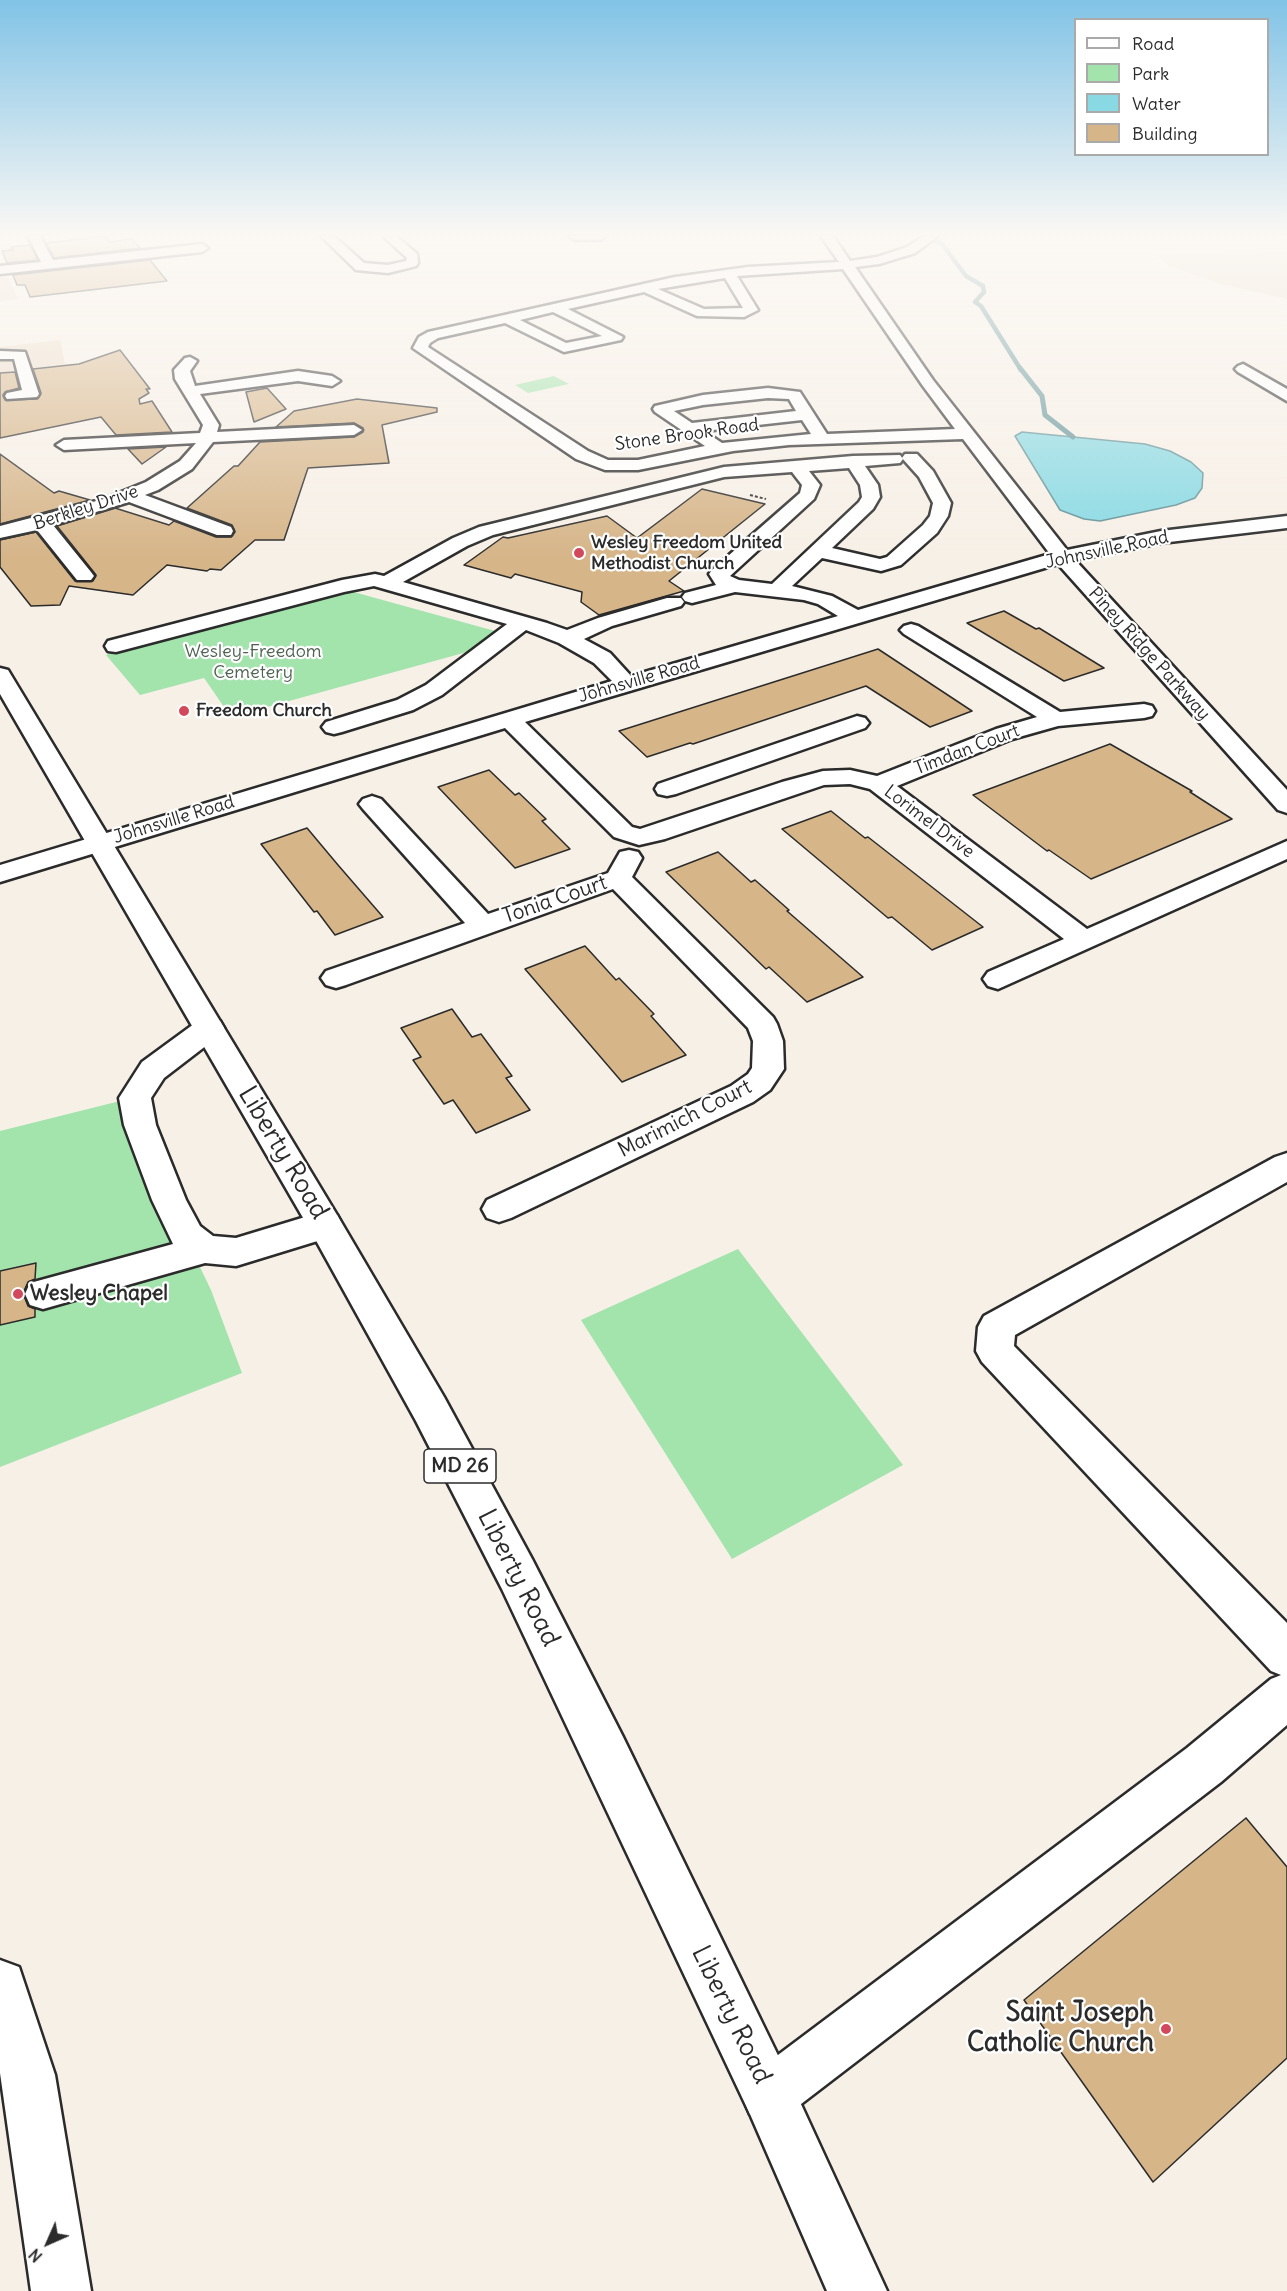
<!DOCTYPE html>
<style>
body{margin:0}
#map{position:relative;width:1287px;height:2291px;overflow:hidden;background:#f7f0e7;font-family:Delius,sans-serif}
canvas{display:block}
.legend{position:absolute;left:1074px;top:18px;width:195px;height:138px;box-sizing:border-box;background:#fff;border:2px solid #aaa;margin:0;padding:8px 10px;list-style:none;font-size:18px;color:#2b2b2b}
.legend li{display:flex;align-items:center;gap:12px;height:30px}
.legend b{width:30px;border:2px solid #aaa}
.north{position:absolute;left:18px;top:2213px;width:60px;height:60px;-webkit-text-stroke:4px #fff;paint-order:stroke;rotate:225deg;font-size:16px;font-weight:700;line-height:24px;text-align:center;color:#2b2b2b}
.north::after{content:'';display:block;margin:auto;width:21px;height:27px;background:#2b2b2b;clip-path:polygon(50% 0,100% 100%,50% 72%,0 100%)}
</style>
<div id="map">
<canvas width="1287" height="2291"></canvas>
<ul class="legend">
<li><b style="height:8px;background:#fff"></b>Road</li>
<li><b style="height:16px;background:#a3e3ac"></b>Park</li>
<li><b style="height:16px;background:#88d9e3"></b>Water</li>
<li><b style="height:16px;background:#d6b589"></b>Building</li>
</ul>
<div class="north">N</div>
</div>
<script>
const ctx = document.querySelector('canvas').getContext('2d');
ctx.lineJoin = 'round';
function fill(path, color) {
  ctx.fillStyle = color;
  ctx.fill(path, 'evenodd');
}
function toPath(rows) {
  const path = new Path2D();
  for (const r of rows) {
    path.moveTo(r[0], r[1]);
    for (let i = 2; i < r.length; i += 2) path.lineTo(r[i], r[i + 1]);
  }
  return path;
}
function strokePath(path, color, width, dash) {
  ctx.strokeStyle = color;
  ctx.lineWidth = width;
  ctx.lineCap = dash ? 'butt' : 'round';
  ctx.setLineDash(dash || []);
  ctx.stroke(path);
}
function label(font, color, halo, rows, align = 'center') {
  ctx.font = font + ' Delius,sans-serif';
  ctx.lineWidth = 4.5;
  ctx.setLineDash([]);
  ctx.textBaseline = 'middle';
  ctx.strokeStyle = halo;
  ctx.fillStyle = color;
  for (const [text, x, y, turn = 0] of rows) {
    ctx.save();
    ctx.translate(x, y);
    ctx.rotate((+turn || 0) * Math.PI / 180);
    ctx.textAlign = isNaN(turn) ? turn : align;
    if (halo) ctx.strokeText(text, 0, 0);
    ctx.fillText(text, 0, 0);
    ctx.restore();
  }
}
const built = toPath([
 [1287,251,1287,299,1225,285,1185,272,1168,265,1155,255],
 [3,267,18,299,0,301,0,268],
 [60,340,67,373,60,400,0,409,0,347]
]);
const green = toPath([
 [554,376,569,384,528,393,515,385],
 [337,591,350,591,495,631,467,652,231,717,204,678,140,695,106,655,120,649],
 [120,1101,211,1290,242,1373,0,1467,0,1131],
 [738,1249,903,1465,732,1559,581,1320]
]);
const water = toPath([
 [1022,432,1145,444,1170,451,1191,462,1203,473,1202,488,1195,498,1176,505,1100,521,1084,519,1060,510,1015,436,1022,432]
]);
const streamFar1 = toPath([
 [936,241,942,244,966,276,983,286,984,292,975,302,981,306,1021,370]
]);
const stream = toPath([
 [1020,368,1042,396,1045,415,1073,437]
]);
const building = toPath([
 [105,236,109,242,132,239,140,248,54,258,46,243,105,236],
 [30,245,38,260,7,263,2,251,13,250,11,247,30,245],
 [150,260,167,281,30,297,25,285,17,285,13,275,150,260],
 [120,350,150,389,146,389,149,393,139,399,140,404,152,401,172,432,116,435,101,417,0,438,0,373,15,372,19,388,5,392,3,395,5,400,37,399,41,393,33,369,79,364,120,350],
 [267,388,286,409,254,422,246,392,267,388],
 [357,399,437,408,437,412,382,425,389,463,308,468,284,540,255,540,221,570,210,569,207,571,167,565,133,595,69,586,60,605,31,606,0,567,0,540,36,532,75,581,93,581,96,575,57,526,115,508,169,525,174,521,216,537,231,537,235,532,232,525,187,508,234,466,238,466,260,442,354,437,363,432,363,428,354,423,276,427,294,411,357,399],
 [166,447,142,464,128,449,166,447],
 [0,454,54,493,59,491,90,500,0,524,0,454],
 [702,489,765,504,669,581,684,591,599,615,581,602,582,592,515,574,511,578,464,565,503,537,508,538,607,516,637,538,702,489],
 [1004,611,1036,629,1039,628,1104,668,1064,681,967,623,1004,611],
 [878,649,972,711,930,727,866,686,693,744,690,743,647,757,619,731,878,649],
 [1110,744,1192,791,1190,792,1232,819,1091,879,1049,850,1047,851,973,795,1110,744],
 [489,770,515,795,519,793,546,819,542,821,570,849,515,868,438,787,489,770],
 [831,811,865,838,868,837,983,927,932,950,892,917,888,918,782,829,831,811],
 [307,828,338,865,383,917,335,935,317,911,314,912,261,844,307,828],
 [718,852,751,882,755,880,789,910,787,911,863,977,807,1002,769,967,766,969,666,872,718,852],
 [585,946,616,980,619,978,654,1014,651,1016,686,1055,622,1082,525,969,585,946],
 [452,1009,472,1037,481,1034,512,1076,506,1078,530,1110,476,1133,453,1100,444,1104,413,1060,421,1057,401,1028,452,1009],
 [36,1263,35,1279,28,1282,23,1293,28,1306,35,1309,35,1317,0,1325,0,1271,36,1263],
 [1246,1818,1287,1867,1287,2058,1153,2182,1024,2000,1246,1818]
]);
const path = toPath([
 [750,495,766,499]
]);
const minor = toPath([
 [28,236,40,236,53,260,202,244,208,248,202,252,0,274,0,266,41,262,28,236],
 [321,236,334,236,364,263,388,265,406,261,407,258,383,236,396,236,417,254,418,263,416,266,388,273,356,270,321,236],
 [569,236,606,236,600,240,575,240,569,236],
 [821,236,833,236,850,261,877,257,907,247,924,236,938,236,915,253,879,264,855,267,933,380,1067,550,1161,531,1287,516,1287,528,1161,543,1075,560,1287,790,1287,813,1278,810,1058,564,525,722,632,827,640,829,782,782,823,771,850,770,877,776,996,729,1037,717,904,634,900,630,904,626,911,624,918,626,1060,712,1144,704,1152,706,1155,711,1152,716,1144,718,1058,726,1012,739,897,786,1087,929,1287,841,1287,859,998,989,988,986,983,979,988,972,1064,939,870,789,850,784,824,785,665,839,639,845,614,837,505,728,0,882,0,865,612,681,594,663,559,643,526,630,442,695,413,710,342,732,334,734,326,732,322,727,326,722,397,700,426,685,507,624,374,586,344,592,116,652,108,651,105,646,108,641,342,580,375,574,384,576,453,538,479,527,724,467,853,456,900,455,903,459,900,463,865,466,878,485,880,497,873,509,832,548,880,559,887,557,923,525,930,516,933,503,919,477,902,458,905,454,917,454,933,471,951,503,948,516,937,533,901,565,881,571,822,558,792,586,832,596,858,610,1050,554,963,439,789,445,733,451,638,470,605,470,576,459,413,348,419,337,428,332,675,277,748,267,839,262,821,236],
 [843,269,923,386,955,429,827,434,800,392,768,388,703,395,655,406,653,409,655,412,705,446,638,460,608,460,588,451,428,347,430,343,438,338,505,323,564,352,621,340,623,337,568,309,644,292,697,316,744,317,758,310,737,276,843,269],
 [725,278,743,308,704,309,658,289,725,278],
 [553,312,602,336,566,343,520,320,553,312],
 [768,398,789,399,796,411,692,423,674,411,703,405,768,398],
 [802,420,811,434,722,443,704,431,802,420],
 [849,468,860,485,862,497,859,502,772,584,739,580,730,576,814,499,820,485,809,471,849,468],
 [792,472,802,485,800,493,712,570,709,574,716,585,685,593,682,597,685,601,692,603,735,592,804,600,818,604,838,616,631,676,610,653,584,639,612,626,681,606,684,602,681,598,667,598,598,618,567,630,547,623,403,582,467,546,493,535,724,477,792,472],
 [0,351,25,352,39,394,37,397,7,399,5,396,7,393,22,390,14,359,0,359,0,351],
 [190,357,197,361,190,371,195,386,298,371,332,376,340,381,332,386,298,381,200,394,219,425,217,432,354,425,362,430,354,435,213,442,192,469,158,490,145,495,231,527,233,531,231,535,217,535,129,502,53,525,91,572,94,576,91,580,77,580,37,530,0,538,0,526,104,499,146,482,180,461,196,443,64,450,56,445,64,440,200,433,203,425,175,379,174,370,185,358,190,357],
 [1243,364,1287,389,1287,401,1238,372,1235,369,1238,366,1243,364],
 [857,716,865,718,869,723,865,728,676,794,667,796,658,794,655,789,658,784,857,716],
 [372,796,381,799,488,914,608,873,620,852,629,850,638,852,642,858,632,877,773,1017,777,1024,783,1041,784,1069,770,1090,753,1102,511,1218,499,1222,487,1218,482,1209,487,1200,731,1086,748,1074,752,1068,753,1041,748,1028,613,889,346,985,336,988,326,985,321,978,326,971,465,923,363,809,359,804,363,799,372,796],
 [209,1018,220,1021,224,1028,220,1035,164,1078,151,1098,156,1125,186,1200,200,1226,213,1236,236,1238,325,1211,337,1215,342,1225,337,1235,236,1266,205,1263,43,1309,30,1305,25,1294,30,1283,173,1244,152,1200,124,1125,119,1098,142,1062,198,1021,209,1018],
 [1287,1153,1287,1182,1015,1335,1014,1346,1287,1623,1287,1725,1221,1782,788,2114,769,2122,750,2114,742,2095,750,2076,1187,1748,1271,1679,1281,1675,1271,1671,982,1362,976,1351,978,1327,984,1316,1275,1157,1287,1153],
 [0,1960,19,1967,55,2075,91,2291,31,2291,0,2073,0,1960]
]);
const major = toPath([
 [0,668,8,670,11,675,337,1215,444,1397,532,1559,623,1737,788,2076,887,2291,827,2291,750,2114,502,1589,416,1421,313,1235,0,694,0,668]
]);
const markers = [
 [579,553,6,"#d1495b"],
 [184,711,6,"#d1495b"],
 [18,1294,6,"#d1495b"],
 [1166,2029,6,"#d1495b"]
];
const farStreetnames = [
 ["Stone Brook Road",687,435,-8],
 ["Berkley Drive",86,508,-18],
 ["Johnsville Road",1107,550,-12],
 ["Piney Ridge Parkway",1149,654,48],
 ["Johnsville Road",639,680,-16],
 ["Timdan Court",967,750,-21],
 ["Johnsville Road",174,820,-17],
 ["Lorimel Drive",929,822,37]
];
const farPoinames = [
 ["Wesley Freedom United",591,543],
 ["Methodist Church",591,564],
 ["Freedom Church",196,711]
];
const farParknames = [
 ["Wesley-Freedom",253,652],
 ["Cemetery",253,673]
];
const shields = [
 [460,1466,72]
];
const shieldNames = [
 ["MD 26",460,1466]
];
const streetNames = [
 ["Tonia Court",555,900,-19],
 ["Marimich Court",685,1119,-27]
];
const poiNames = [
 ["Wesley Chapel",30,1294]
];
const nearStreetnames = [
 ["Liberty Road",283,1153,59],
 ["Liberty Road",518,1578,63],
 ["Liberty Road",731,2015,64]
];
const nearPoinames = [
 ["Saint Joseph",1154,2014],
 ["Catholic Church",1154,2044]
];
fill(built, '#eddecb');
fill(green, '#a3e3ac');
fill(water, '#88d9e3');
strokePath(water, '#639399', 1.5);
strokePath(streamFar1, '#639399', 4.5);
strokePath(stream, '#639399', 5);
fill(building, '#d6b589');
strokePath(building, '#2b2b2b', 1.5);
strokePath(minor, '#2b2b2b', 5);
strokePath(major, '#2b2b2b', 5);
strokePath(path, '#2b2b2b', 2, [3, 2]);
fill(minor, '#fff');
fill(major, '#fff');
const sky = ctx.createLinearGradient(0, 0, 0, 557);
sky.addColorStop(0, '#81c3e6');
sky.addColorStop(0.42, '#fbf8f4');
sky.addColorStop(1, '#fbf8f400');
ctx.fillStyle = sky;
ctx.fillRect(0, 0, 1287, 557);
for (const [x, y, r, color] of markers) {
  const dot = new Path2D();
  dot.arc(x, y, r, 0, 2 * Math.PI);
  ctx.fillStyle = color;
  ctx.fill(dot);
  strokePath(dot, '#fff', 2);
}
label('18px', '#2b2b2b', '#fff', farStreetnames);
label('bold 18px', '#2b2b2b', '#fff', farPoinames, 'left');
label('18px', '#4f6252', '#fff', farParknames);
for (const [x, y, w] of shields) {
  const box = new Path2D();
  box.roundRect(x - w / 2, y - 17, w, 34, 4.5);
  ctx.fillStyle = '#fff';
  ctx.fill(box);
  strokePath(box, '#2b2b2b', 1.5);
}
label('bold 20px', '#2b2b2b', null, shieldNames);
label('21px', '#2b2b2b', '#fff', streetNames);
label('bold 21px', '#2b2b2b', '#fff', poiNames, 'left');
label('26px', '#2b2b2b', '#fff', nearStreetnames);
label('bold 26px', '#2b2b2b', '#fff', nearPoinames, 'right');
</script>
